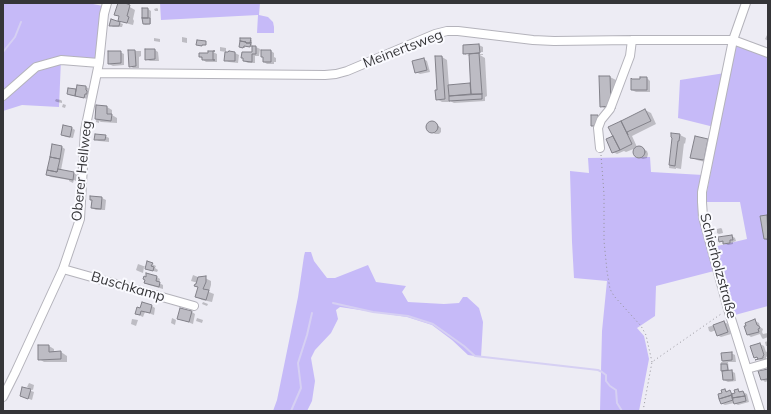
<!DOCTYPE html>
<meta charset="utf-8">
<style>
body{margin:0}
#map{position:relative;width:771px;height:414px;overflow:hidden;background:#edecf4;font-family:Mulish,sans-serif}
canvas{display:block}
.frame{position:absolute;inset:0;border:4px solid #353538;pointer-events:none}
</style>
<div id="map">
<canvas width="771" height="414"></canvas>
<div class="frame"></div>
</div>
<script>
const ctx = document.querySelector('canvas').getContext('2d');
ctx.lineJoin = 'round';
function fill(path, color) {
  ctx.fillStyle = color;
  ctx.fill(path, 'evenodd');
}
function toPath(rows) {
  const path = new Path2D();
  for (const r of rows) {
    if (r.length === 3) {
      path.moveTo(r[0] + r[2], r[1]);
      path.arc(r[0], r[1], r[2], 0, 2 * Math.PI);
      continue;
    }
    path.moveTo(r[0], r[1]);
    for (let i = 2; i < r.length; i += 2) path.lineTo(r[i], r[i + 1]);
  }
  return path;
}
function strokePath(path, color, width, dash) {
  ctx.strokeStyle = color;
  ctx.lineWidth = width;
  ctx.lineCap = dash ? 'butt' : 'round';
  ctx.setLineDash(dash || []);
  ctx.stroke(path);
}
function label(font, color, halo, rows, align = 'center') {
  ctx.font = font + ' Mulish,sans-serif';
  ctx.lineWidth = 4;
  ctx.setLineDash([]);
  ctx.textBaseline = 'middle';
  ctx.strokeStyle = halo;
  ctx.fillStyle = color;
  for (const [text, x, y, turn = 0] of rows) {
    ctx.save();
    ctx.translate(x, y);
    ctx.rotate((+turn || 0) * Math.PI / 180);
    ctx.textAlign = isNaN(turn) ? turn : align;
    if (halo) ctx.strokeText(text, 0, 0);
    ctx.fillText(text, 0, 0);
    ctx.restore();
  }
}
const green = toPath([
 [3,3,88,3,103,6,101,16,95,58,61,59,59,107,22,105,3,111],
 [160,3,260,3,259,15,268,17,273,22,274,27,274,33,257,33,258,15,161,20],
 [738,46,768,56,768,306,735,315,713,247,747,239,740,202,705,202,734,50,736,47],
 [725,73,714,127,678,118,680,80],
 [650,157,651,172,703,175,699,199,698,208,699,217,714,271,656,286,655,316,637,328,644,336,649,359,639,411,600,411,602,331,607,281,574,278,572,242,570,171,589,173,588,158],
 [305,252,311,252,314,261,327,278,335,278,368,265,376,282,406,286,402,292,408,302,444,304,459,303,463,297,467,297,479,308,483,322,481,357,468,355,452,340,432,325,407,317,340,307,336,310,338,319,331,333,315,350,311,358,315,381,312,401,307,411,273,411,277,400,298,297,304,256]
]);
const shadow = toPath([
 [128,6,135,10,133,19,134,21,133,25,125,23,119,20,120,17,115,14],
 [157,8,158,9,158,11,155,11,154,9],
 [148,9,151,11,151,24,145,25,144,24],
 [111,20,123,24,122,27,113,27,110,25],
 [768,33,768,41,765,39],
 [182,37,187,38,187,43,182,42],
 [154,38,160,39,160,42,154,41],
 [250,39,252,40,252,47,245,46,245,48,242,48],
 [479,45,483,47,483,52,466,53,466,55,464,54,464,46],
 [220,47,226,48,226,53,230,52,235,53,239,55,238,63,229,62,225,60,226,52,220,51],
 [253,47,256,47,260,49,259,56,255,56,255,63,248,63,244,61,253,53],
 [155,50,158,52,159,61,150,61,146,59],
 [129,51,141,51,141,56,139,57,139,68,133,68,130,66],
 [271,51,274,53,274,57,276,58,276,62,274,62,274,64,267,64,264,62,264,57,262,56],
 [120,52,124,54,124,65,113,66,109,64],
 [209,52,213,52,217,54,217,62,206,62,200,57,209,54],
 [483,54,483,55,480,55,485,58,487,96,485,97,485,101,454,103,450,101,450,102,442,102,437,99,439,91,442,57,447,60,449,86,471,84,470,56,467,55],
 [424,59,427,61,430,72,420,74,416,72],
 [610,77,616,80,616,109,606,109,601,106],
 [647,78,650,81,650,92,636,92,632,90],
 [78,86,86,87,90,89,88,99,69,95,75,90,76,92],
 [56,99,61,100,62,101,62,103,57,102,55,101],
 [63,104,66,105,65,108,62,107],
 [97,106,107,107,112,110,112,115,117,118,117,123,101,122,99,121,99,123,96,122],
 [645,110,651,113,656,124,632,136,637,147,639,147,647,151,648,154,647,158,643,159,635,156,634,152,636,148,626,152,624,151,617,154,613,152,614,136,610,127],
 [430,123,435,123,441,128,441,132,439,134,435,134,428,129,428,125],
 [72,128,75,130,73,138,66,137,62,135],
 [672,134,680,135,686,138,685,144,684,143,681,169,676,168,676,169,669,168,673,137],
 [105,136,109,138,109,142,99,141,95,139],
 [696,138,708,140,714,143,709,163,697,160,691,157],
 [53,145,62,147,65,149,61,170,74,173,77,175,76,181,74,180,73,183,69,181,69,180,51,177,47,175],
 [91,197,102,198,106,200,105,210,96,210,92,208,93,201,91,200],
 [767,216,768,216,768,241,765,239,761,217],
 [721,228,722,229,723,233,719,234,717,233,717,229],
 [732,236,735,238,736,241,733,242,733,244,728,245,720,241],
 [138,264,146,267,152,264,156,266,155,268,158,270,157,272,149,270,144,267,143,273,138,271,136,270],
 [147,275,157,277,160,279,159,283,163,285,163,289,149,285,145,283],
 [193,275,198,277,198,278,205,278,211,281,211,285,209,292,214,294,212,302,202,300,196,297,199,288,196,286,198,283,191,281],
 [203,302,208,304,207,306,202,304],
 [143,303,152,306,155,308,154,315,145,312,143,317,136,314,141,309],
 [181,309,192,312,195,314,193,324,182,320,178,318],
 [172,318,176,320,175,325,171,323],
 [197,318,203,320,202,323,196,321],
 [132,319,138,320,136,326,131,324],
 [755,321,759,323,760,327,763,329,762,332,763,334,768,333,768,337,763,339,762,338,760,334,751,337,748,335],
 [724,322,728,324,731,334,721,337,717,335,716,330,711,332,709,331,708,327],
 [768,341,768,346,766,346,765,342],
 [760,344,764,346,766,352,768,351,768,356,766,357,766,360,762,361,755,357],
 [49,346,54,349,54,352,61,352,67,356,67,362,44,362,39,359],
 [731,353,735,355,736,362,728,362,729,371,731,371,735,373,736,381,728,382,724,380,723,371,722,370,721,362,723,362,722,354],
 [768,370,768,381,765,382,762,379],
 [29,383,34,385,33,390,27,387],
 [23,388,34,392,32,400,21,396],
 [725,390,734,394,736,393,738,390,741,392,743,392,747,394,749,402,738,405,734,403,725,405,721,403,723,393]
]);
const stream = toPath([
 [3,52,15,37,21,22],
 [333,303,373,312,408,316,433,324,464,346,475,356,598,370,602,372,606,375,606,381,610,386,616,390,617,403,622,411],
 [291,411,301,388,298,363,307,335,312,313]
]);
const building = toPath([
 [118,3,125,3,130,5,127,16,129,17,127,23,118,21,119,16,114,15,118,3],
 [142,8,148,8,148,18,142,18,142,8],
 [142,18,150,18,150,24,143,24,142,18],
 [111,19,120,22,119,26,109,26,111,19],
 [240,38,251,38,250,43,246,43,246,42,240,41,240,38],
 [197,40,206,41,206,45,202,45,202,46,196,45,197,40],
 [240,41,246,42,246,43,250,43,251,42,250,47,244,46,243,48,239,47,240,41],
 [479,44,480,53,463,54,463,45,479,44],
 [252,46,256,46,256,54,252,54,252,62,243,61,243,58,241,58,242,52,252,52,252,46],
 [145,49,155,49,155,59,145,60,145,49],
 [128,50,135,50,136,66,129,67,128,50],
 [261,50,271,50,271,62,263,62,263,57,261,57,261,50],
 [108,51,121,51,121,63,108,64,108,51],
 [208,51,215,51,213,51,213,60,215,60,202,60,202,57,199,57,199,53,208,53,208,51],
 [229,51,235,52,235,61,224,61,225,52,228,52,229,51],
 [479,53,482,94,471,94,469,54,479,53],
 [435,56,442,56,445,99,436,100,435,90,437,90,435,56],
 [424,58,427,70,415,73,412,61,424,58],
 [599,76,610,76,611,106,600,107,599,76],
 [640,77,647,77,647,90,631,90,631,78,632,79,640,79,640,77],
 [470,83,471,94,449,96,448,85,470,83],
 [77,85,86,86,86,90,87,91,87,94,85,94,84,98,75,96,77,85],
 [68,88,76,89,75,96,67,94,68,88],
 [482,94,482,99,449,101,449,96,482,94],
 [96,105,107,106,107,114,112,114,111,121,95,119,96,105],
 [645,109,651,121,627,132,628,135,621,121,645,109],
 [591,115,598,115,598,126,591,126,591,115],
 [432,127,6],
 [621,121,632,144,620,150,608,127,621,121],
 [63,125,72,127,70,137,61,135,63,125],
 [671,133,680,134,679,141,678,141,675,166,669,165,672,138,671,137,671,133],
 [95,134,106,135,105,140,94,140,95,134],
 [613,136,620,150,612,153,606,139,613,136],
 [695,136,708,139,704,160,690,158,695,136],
 [52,144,62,146,60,159,50,157,52,144],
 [639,152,6],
 [50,157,60,159,57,172,47,170,50,157],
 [58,169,74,172,73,180,46,175,47,170,57,172,58,169],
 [90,196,102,197,101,209,91,208,92,200,90,200,90,196],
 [767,215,768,239,764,239,760,216,767,215],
 [732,235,733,240,730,240,730,243,723,244,723,241,719,242,718,237,732,235],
 [147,261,153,263,151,266,154,267,153,271,145,269,147,261],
 [146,273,157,276,156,281,160,282,159,287,144,283,145,280,143,279,144,276,146,277,146,273],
 [206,276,206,282,203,289,209,290,206,300,195,297,198,287,194,286,195,284,196,284,198,277,206,276],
 [142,302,152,305,150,313,141,311,140,315,135,314,137,307,140,308,142,302],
 [180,308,192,311,189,322,177,319,180,308],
 [755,319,757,325,759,326,760,328,758,329,759,332,747,335,744,326,746,326,745,323,755,319],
 [724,321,728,332,717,336,713,325,724,321],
 [760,343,764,355,763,356,763,358,755,360,758,359,757,357,754,358,750,346,760,343],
 [38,345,49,345,49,352,61,351,61,359,38,360,38,345],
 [732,352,732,360,722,361,721,353,732,352],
 [721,364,727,364,728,370,721,371,721,364],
 [768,369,768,382,767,379,761,380,758,371,768,369],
 [732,370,733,380,723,380,722,371,732,370],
 [22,387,31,389,28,399,20,396,22,387],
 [725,389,726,392,730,390,732,395,719,399,718,394,722,393,721,390,725,389],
 [738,389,739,392,743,391,745,396,732,398,731,394,735,393,734,390,738,389],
 [732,395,733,400,721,404,719,399,732,395],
 [745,396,746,401,734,404,732,398,745,396]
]);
const path = toPath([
 [601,155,604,194,604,241,607,271,610,289,614,296,641,326,646,335,652,362],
 [643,411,652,362,721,314]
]);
const minor = toPath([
 [746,3,733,40,702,192,702,202,703,217,728,309,760,411],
 [97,73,325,75,336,74,347,71,435,34,447,31,458,31,533,40,554,41,632,40,733,40,768,53],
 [3,96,36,67,61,60,99,63],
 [600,148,598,128,601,120,610,109,630,56,632,40],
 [63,269,194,306],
 [747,369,768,363],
 [3,397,15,373,63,269,80,219,85,130,99,63,104,14,107,3]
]);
const streetNames = [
 ["Meinertsweg",403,49,-21],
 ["Oberer Hellweg",82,171,-84],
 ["Schierholzstraße",718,266,75],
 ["Buschkamp",128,287,16]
];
fill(green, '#c6baf8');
fill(shadow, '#0003');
strokePath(stream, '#d6d0f3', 2);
fill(building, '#bdbcc4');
strokePath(building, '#828189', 1);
strokePath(minor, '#b4b3bb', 10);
strokePath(path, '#949399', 1, [1, 3]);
strokePath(minor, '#fff', 8);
label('14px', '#353538', '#fafaff', streetNames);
</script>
